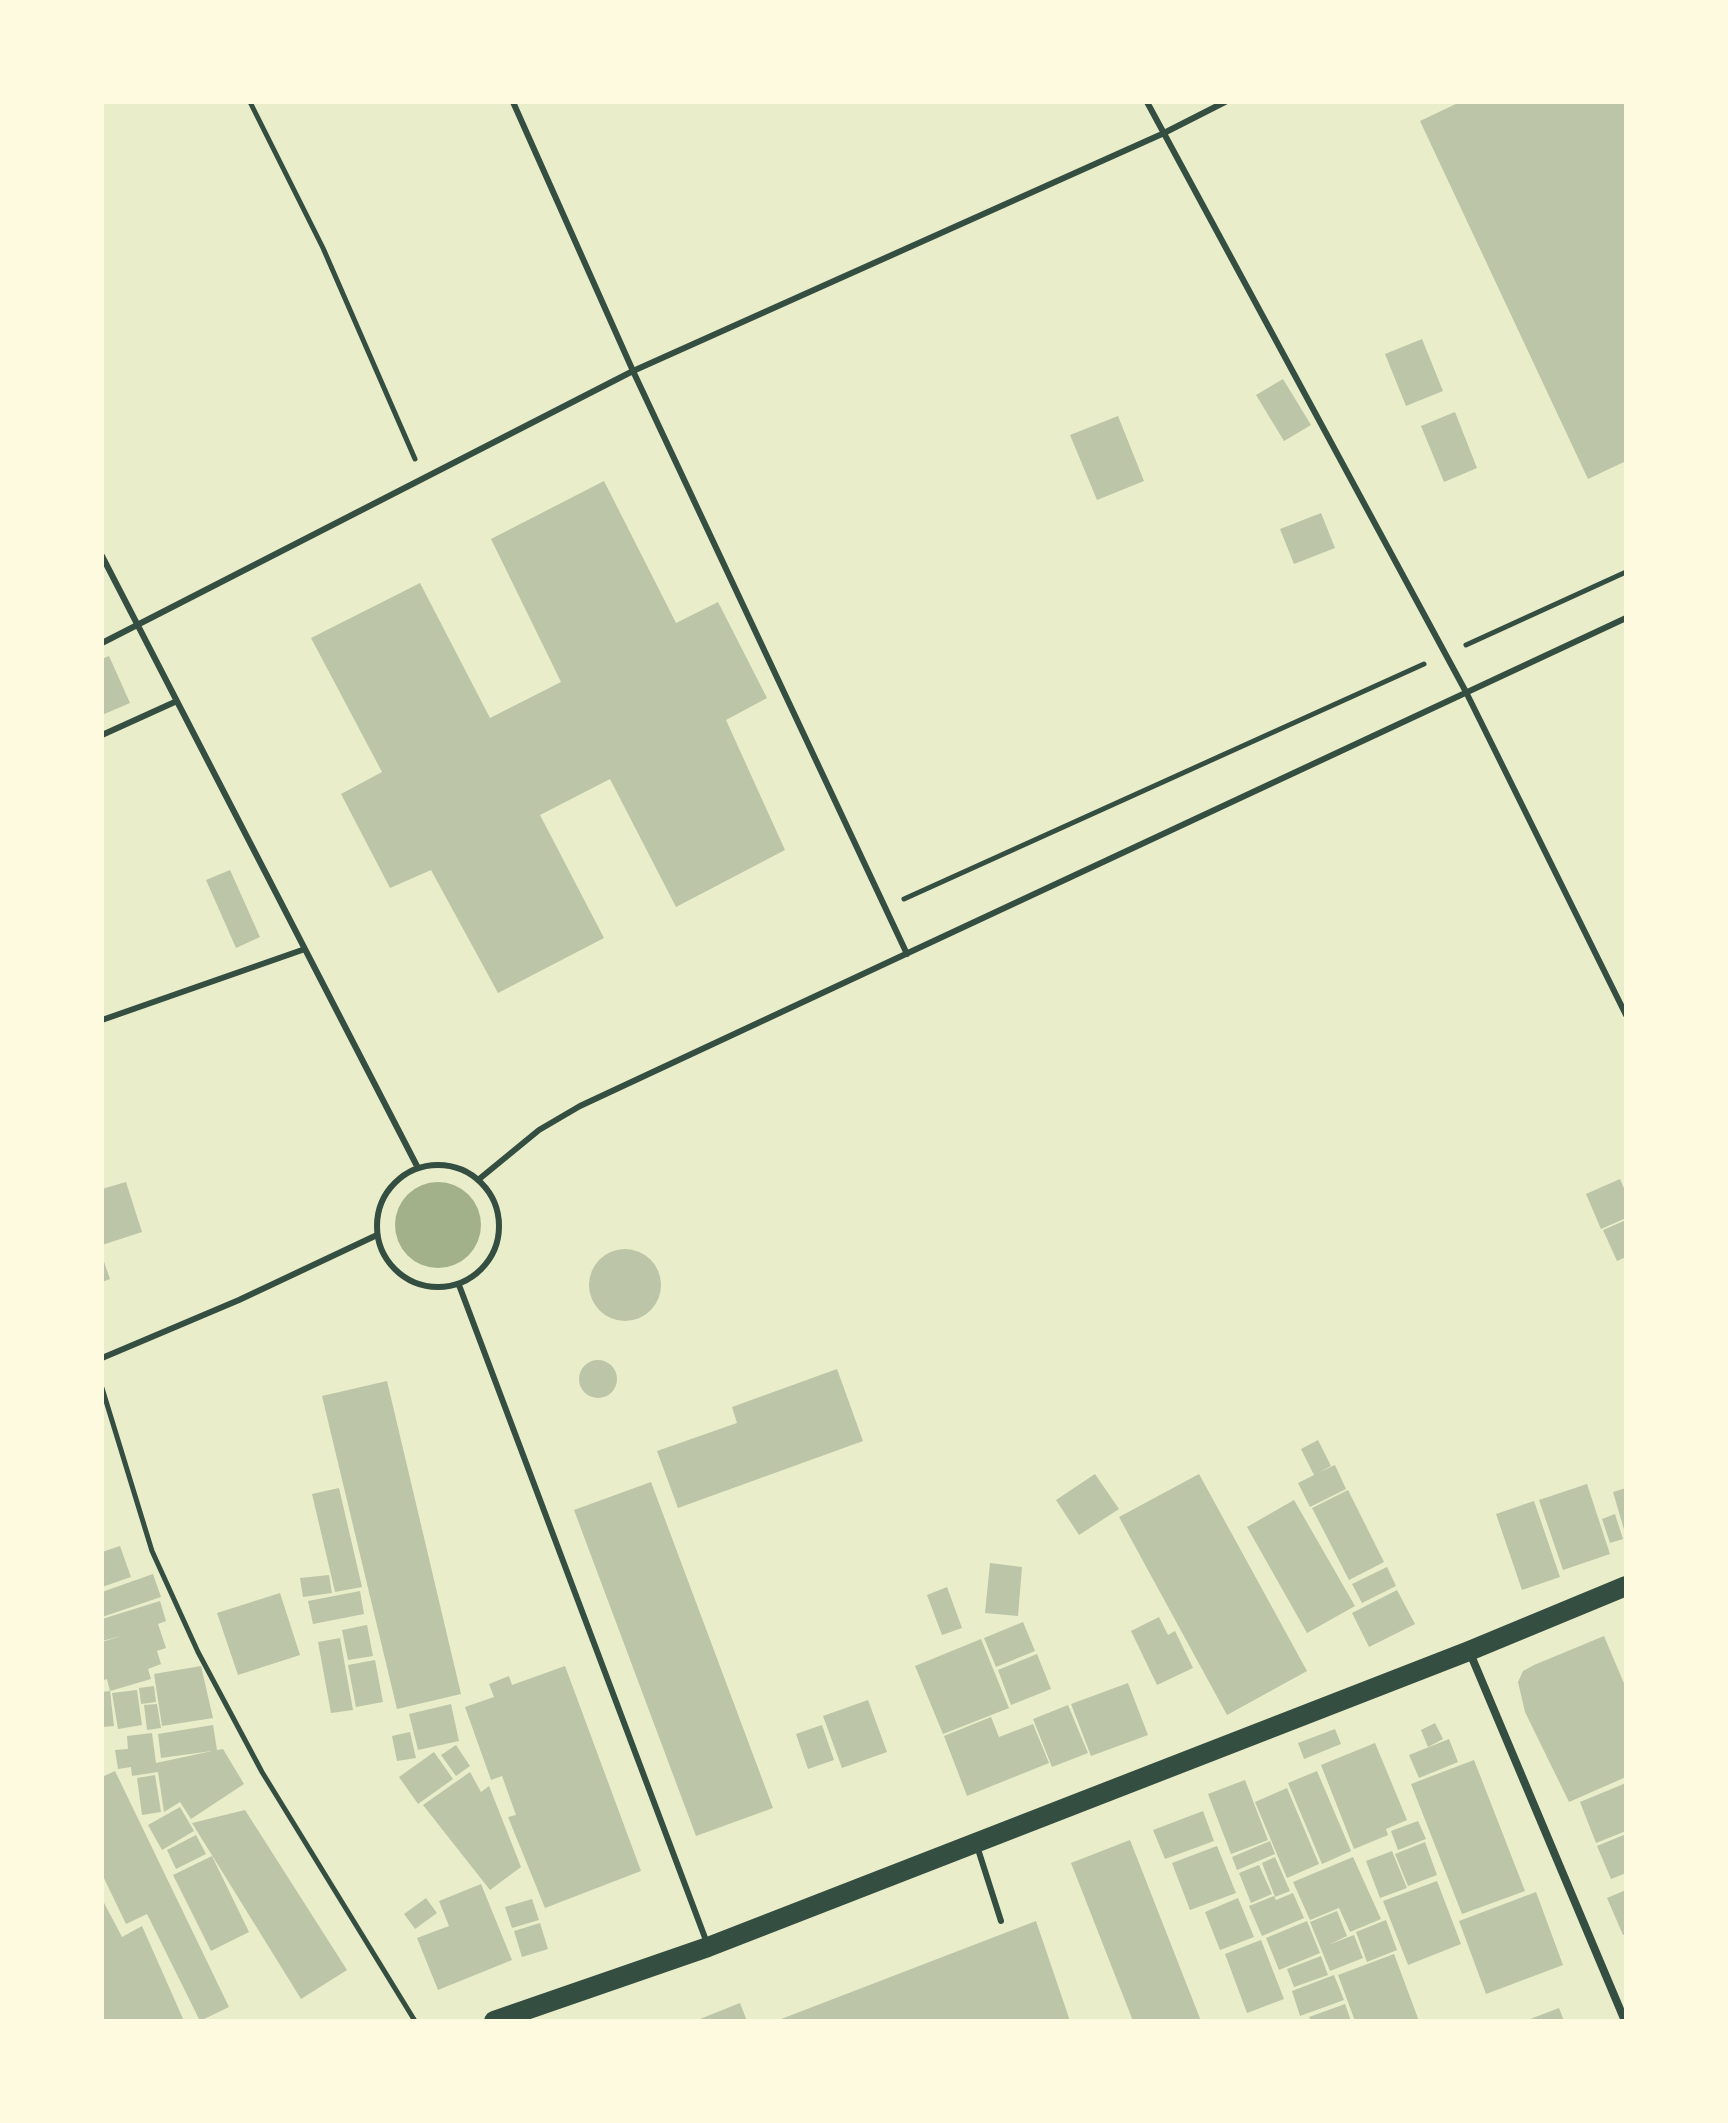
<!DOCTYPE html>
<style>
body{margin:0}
#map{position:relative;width:1728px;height:2123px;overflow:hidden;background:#e9edc9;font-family:"Noto Sans",sans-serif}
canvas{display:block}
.frame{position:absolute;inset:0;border:104px solid #fefae0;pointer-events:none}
</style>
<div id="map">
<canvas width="1728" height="2123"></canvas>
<div class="frame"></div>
</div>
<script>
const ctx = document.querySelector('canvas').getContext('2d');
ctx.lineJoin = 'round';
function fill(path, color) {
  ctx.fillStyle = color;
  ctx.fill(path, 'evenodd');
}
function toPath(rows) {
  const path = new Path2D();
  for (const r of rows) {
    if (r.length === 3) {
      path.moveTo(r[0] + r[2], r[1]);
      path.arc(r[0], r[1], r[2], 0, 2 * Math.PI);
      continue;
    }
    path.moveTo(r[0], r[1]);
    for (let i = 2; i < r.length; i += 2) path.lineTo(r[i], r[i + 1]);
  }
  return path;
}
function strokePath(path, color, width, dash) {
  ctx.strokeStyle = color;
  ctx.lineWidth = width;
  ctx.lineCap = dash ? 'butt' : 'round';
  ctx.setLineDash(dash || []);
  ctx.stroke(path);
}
const water = toPath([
 [438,1225,43]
]);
const building = toPath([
 [1460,102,1626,102,1626,461,1588,479,1420,121],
 [1422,339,1443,391,1406,406,1385,354],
 [1283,379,1311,425,1284,441,1256,395],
 [1455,412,1477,468,1444,482,1421,426],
 [1118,416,1144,481,1097,500,1070,435],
 [604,481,676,623,718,602,767,698,726,720,785,850,676,907,610,779,540,815,604,938,498,993,431,870,390,888,341,794,382,772,311,638,420,583,490,718,561,682,491,539],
 [1321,513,1335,548,1294,564,1280,529],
 [109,656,130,703,102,715,102,659],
 [230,870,260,937,236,948,206,880],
 [1620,1179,1626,1193,1626,1218,1601,1229,1586,1194],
 [126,1182,142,1232,102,1245,102,1189],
 [1626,1220,1626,1257,1617,1261,1603,1230],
 [625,1285,36],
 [102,1256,110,1279,102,1282],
 [598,1379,19],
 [837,1369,863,1441,678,1508,657,1451,737,1423,732,1407],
 [387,1381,461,1694,397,1709,322,1396],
 [1318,1440,1331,1466,1318,1473,1335,1465,1346,1489,1310,1507,1298,1483,1314,1475,1301,1449],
 [1095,1474,1119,1509,1079,1535,1056,1500],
 [1199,1474,1307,1671,1227,1715,1119,1517],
 [651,1482,773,1808,696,1836,574,1510],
 [1587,1484,1610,1554,1563,1570,1539,1500],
 [339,1488,362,1587,335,1592,312,1494],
 [1626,1488,1626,1533,1625,1533,1613,1492],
 [1348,1490,1384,1562,1349,1580,1312,1508],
 [1294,1500,1355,1606,1307,1633,1247,1527],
 [1534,1501,1560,1577,1522,1590,1496,1514],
 [1615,1514,1623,1539,1610,1543,1602,1519],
 [120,1546,131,1577,102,1587,102,1552],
 [990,1563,1022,1567,1018,1616,985,1613],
 [1387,1567,1396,1586,1362,1603,1352,1584],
 [153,1574,161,1597,102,1617,102,1592],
 [329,1575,332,1593,303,1597,300,1578],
 [947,1587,962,1628,942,1635,927,1595],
 [1397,1590,1415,1624,1369,1647,1352,1613],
 [360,1591,364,1614,313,1624,308,1601],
 [280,1593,300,1655,238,1675,217,1613],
 [160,1601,166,1621,158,1624,166,1648,157,1651,161,1664,148,1669,151,1679,110,1691,107,1679,102,1681,102,1642,121,1636,102,1641,102,1619],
 [1159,1617,1168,1635,1175,1631,1193,1668,1157,1685,1131,1631],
 [1023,1622,1035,1651,996,1667,984,1638],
 [367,1625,373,1656,348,1660,342,1630],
 [1604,1636,1626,1688,1626,1777,1569,1802,1525,1712,1518,1682,1523,1671,1534,1665],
 [340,1638,353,1710,331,1713,318,1642],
 [981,1639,1009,1708,943,1734,915,1666],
 [1037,1654,1051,1689,1011,1705,998,1670],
 [375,1660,383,1702,356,1707,348,1665],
 [201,1666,213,1718,162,1726,154,1674],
 [565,1666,641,1871,545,1908,508,1817,516,1815,502,1776,491,1780,465,1707,494,1697,489,1684,509,1676,512,1685],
 [1128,1683,1148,1735,1091,1756,1071,1704],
 [154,1686,156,1702,141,1704,139,1688],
 [137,1690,142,1725,118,1729,112,1693],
 [110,1691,114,1726,102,1727,102,1692],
 [868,1700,887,1752,842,1768,823,1716],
 [157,1704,161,1728,147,1730,144,1705],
 [451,1704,459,1741,418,1750,409,1714],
 [1068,1705,1088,1753,1052,1767,1033,1719],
 [991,1717,999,1737,1033,1724,1049,1763,967,1796,944,1736],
 [1435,1723,1443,1739,1428,1747,1421,1730],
 [213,1725,217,1750,223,1749,244,1784,191,1819,180,1802,164,1812,158,1772,132,1776,131,1767,118,1769,115,1750,128,1749,127,1736,152,1733,156,1763,212,1751,161,1758,158,1734],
 [822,1725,834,1760,808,1769,796,1734],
 [1335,1729,1341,1744,1304,1759,1298,1743],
 [410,1732,416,1758,397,1761,392,1736],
 [1449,1739,1458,1762,1419,1778,1409,1755],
 [1375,1743,1407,1820,1386,1829,1388,1835,1354,1849,1321,1765],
 [456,1745,470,1766,456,1776,441,1755],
 [434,1752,453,1779,418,1804,399,1777],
 [1474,1760,1525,1891,1462,1914,1411,1784],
 [115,1771,229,2007,200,2021,147,1914,126,1924,102,1874,102,1777],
 [1317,1771,1351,1851,1322,1864,1288,1783],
 [470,1772,481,1792,489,1786,521,1867,490,1890,423,1805],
 [155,1775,161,1812,142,1815,137,1778],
 [1245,1780,1268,1840,1231,1854,1208,1794],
 [1626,1783,1626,1831,1596,1843,1580,1802],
 [1287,1788,1319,1864,1287,1878,1255,1802],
 [180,1807,194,1831,162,1850,148,1825],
 [245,1810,347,1970,301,1999,192,1823],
 [1203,1811,1214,1841,1165,1859,1153,1830],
 [1418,1821,1426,1839,1398,1850,1391,1831],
 [1626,1834,1626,1873,1611,1879,1597,1846],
 [196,1835,206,1854,176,1869,167,1850],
 [1130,1840,1201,2021,1133,2021,1071,1863],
 [1270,1841,1275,1854,1237,1870,1232,1857],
 [1425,1842,1437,1875,1408,1886,1395,1854],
 [1217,1846,1236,1893,1190,1910,1172,1863],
 [1392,1851,1407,1888,1380,1898,1366,1861],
 [212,1856,249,1932,211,1951,173,1875],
 [1275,1857,1290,1891,1275,1897,1262,1863],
 [1353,1857,1381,1919,1350,1932,1339,1908,1310,1920,1293,1882],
 [1259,1865,1272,1894,1251,1903,1239,1873],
 [1437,1881,1461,1944,1408,1965,1383,1901],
 [481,1884,512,1960,438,1990,417,1938,449,1926,439,1901],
 [1626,1890,1626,1934,1623,1935,1607,1898],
 [1536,1892,1563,1965,1486,1994,1459,1921],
 [1293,1893,1304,1918,1262,1936,1249,1906,1274,1896,1276,1900],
 [426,1898,437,1913,415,1929,404,1914],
 [1238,1898,1254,1937,1220,1950,1205,1912],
 [102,1899,122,1937,142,1926,184,2021,102,2021],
 [532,1899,539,1920,512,1928,505,1907],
 [1337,1911,1347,1936,1328,1945,1354,1935,1363,1958,1330,1971,1310,1922],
 [1386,1920,1397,1950,1367,1962,1356,1932],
 [1036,1921,1070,2021,776,2021],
 [1307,1921,1320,1953,1279,1970,1266,1938],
 [540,1923,548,1949,522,1957,514,1931],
 [1261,1940,1284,1999,1247,2013,1225,1954],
 [1394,1954,1419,2021,1355,2021,1338,1975],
 [1321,1956,1328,1975,1294,1987,1287,1969],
 [1334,1975,1344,2000,1300,2016,1292,1991],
 [740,2003,747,2021,695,2021],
 [1345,2004,1351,2021,1311,2021,1309,2017],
 [1559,2008,1564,2021,1525,2021]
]);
const path = toPath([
 [250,102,323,248,415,459],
 [1466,645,1626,572],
 [904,899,1424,664],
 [102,1388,152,1551,198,1652,262,1772,415,2021]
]);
const service = toPath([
 [513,102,633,371,907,954],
 [1147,102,1466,692,1626,1015],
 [102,556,418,1168],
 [102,643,633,371,1162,134,1225,102],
 [102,735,177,701],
 [102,1020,305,949],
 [438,1226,61],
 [478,1180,539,1130,580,1106,1626,618],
 [459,1285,707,1943],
 [102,1358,239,1300,377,1235],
 [977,1846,1001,1921]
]);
const minor = toPath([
 [1470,1653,1625,2021]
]);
const primary = toPath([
 [494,2021,708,1947,1469,1651,1626,1586]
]);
fill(water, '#a3b18a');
fill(building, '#bcc5a7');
strokePath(path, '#344e41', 5);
strokePath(service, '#344e41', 6);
strokePath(minor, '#344e41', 8);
strokePath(primary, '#344e41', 20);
</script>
